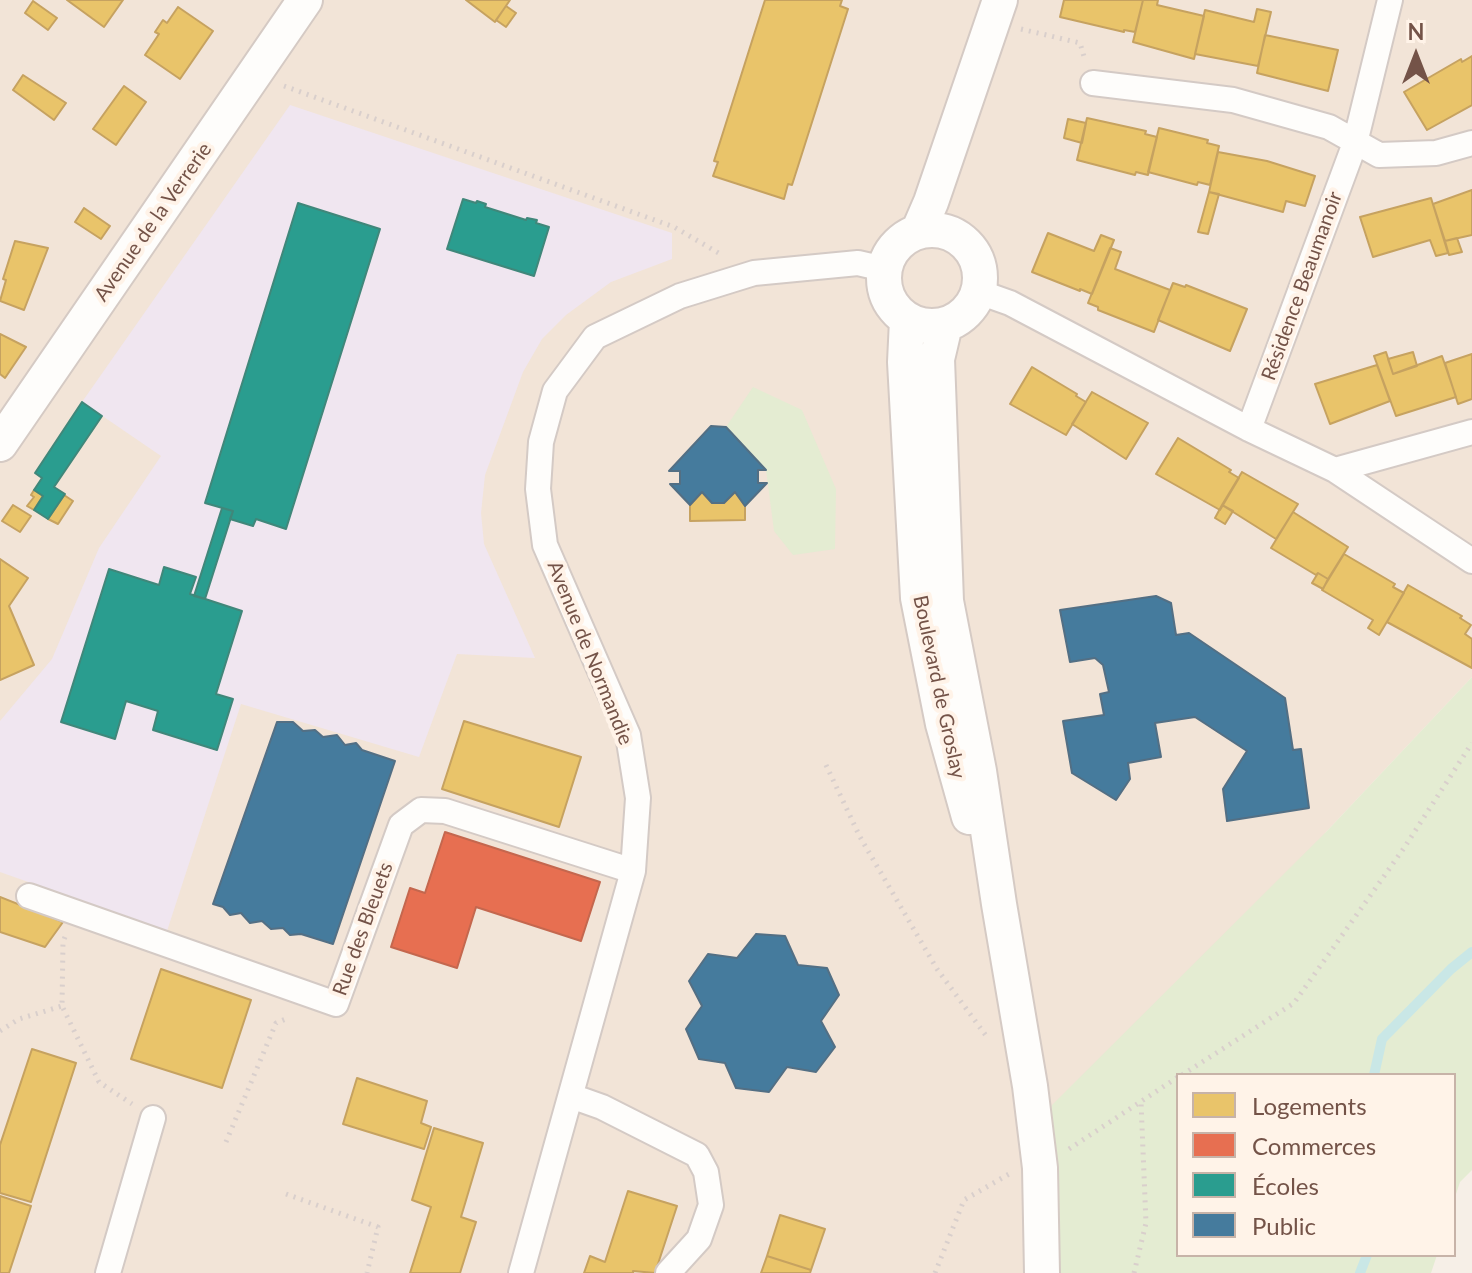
<!DOCTYPE html>
<meta charset="utf-8">
<style>
body{margin:0}
#map{position:relative;width:1472px;height:1273px;overflow:hidden;background:#f6efe7;font-family:Lato,sans-serif}
canvas{display:block}
.legend{position:absolute;left:1176px;top:1073px;width:280px;height:184px;box-sizing:border-box;background:#fff3e8;border:2px solid #c7b3a8;margin:0;padding:10px 14px;list-style:none;font-size:24px;color:#745348}
.legend li{display:flex;align-items:center;gap:16px;height:40px}
.legend b{width:40px;border:2px solid #c7b3a8}
.north{position:absolute;left:1376px;top:16px;width:80px;height:80px;-webkit-text-stroke:6px #fff3e8;paint-order:stroke;rotate:0deg;font-size:22px;font-weight:700;line-height:32px;text-align:center;color:#745348}
.north::after{content:'';display:block;margin:auto;width:28px;height:36px;background:#745348;clip-path:polygon(50% 0,100% 100%,50% 72%,0 100%)}
</style>
<div id="map">
<canvas width="1472" height="1273"></canvas>
<ul class="legend">
<li><b style="height:22px;background:#e9c46a"></b>Logements</li>
<li><b style="height:22px;background:#e76f51"></b>Commerces</li>
<li><b style="height:22px;background:#2a9d8f"></b>Écoles</li>
<li><b style="height:22px;background:#457b9d"></b>Public</li>
</ul>
<div class="north">N</div>
</div>
<script>
const ctx = document.querySelector('canvas').getContext('2d');
ctx.lineJoin = 'round';
function fill(path, color) {
  ctx.fillStyle = color;
  ctx.fill(path, 'evenodd');
}
function toPath(rows) {
  const path = new Path2D();
  for (const r of rows) {
    if (r.length === 3) {
      path.moveTo(r[0] + r[2], r[1]);
      path.arc(r[0], r[1], r[2], 0, 2 * Math.PI);
      continue;
    }
    path.moveTo(r[0], r[1]);
    for (let i = 2; i < r.length; i += 2) path.lineTo(r[i], r[i + 1]);
  }
  return path;
}
function strokePath(path, color, width, dash) {
  ctx.strokeStyle = color;
  ctx.lineWidth = width;
  ctx.lineCap = dash ? 'butt' : 'round';
  ctx.setLineDash(dash || []);
  ctx.stroke(path);
}
function label(font, color, halo, rows, align = 'center') {
  ctx.font = font + ' Lato,sans-serif';
  ctx.lineWidth = 8;
  ctx.setLineDash([]);
  ctx.textBaseline = 'middle';
  ctx.strokeStyle = halo;
  ctx.fillStyle = color;
  for (const [text, x, y, turn = 0] of rows) {
    ctx.save();
    ctx.translate(x, y);
    ctx.rotate((+turn || 0) * Math.PI / 180);
    ctx.textAlign = isNaN(turn) ? turn : align;
    if (halo) ctx.strokeText(text, 0, 0);
    ctx.fillText(text, 0, 0);
    ctx.restore();
  }
}
const residential = toPath([
 [0,0,1472,0,1472,677,1326,832,1027,1273,0,1273]
]);
const education = toPath([
 [290,105,672,233,672,259,611,282,566,315,542,339,523,372,485,475,481,513,484,544,535,658,457,654,419,757,241,704,167,931,0,872,0,721,52,659,99,548,161,456,82,402]
]);
const green = toPath([
 [753,387,802,410,836,489,835,549,793,555,774,531,766,470,726,427],
 [1472,677,1472,1170,1460,1182,1454,1200,1454,1075,1178,1075,1178,1255,1437,1255,1431,1273,1027,1273,1052,1105,1326,832]
]);
const homes = toPath([
 [67,0,123,0,104,27,67,0],
 [466,0,510,0,495,22,466,0],
 [765,0,842,0,840,6,848,9,792,185,788,184,784,199,713,176,718,162,714,161,765,0],
 [1064,0,1143,0,1135,32,1124,30,1124,32,1060,17,1064,0],
 [1143,0,1158,0,1157,5,1204,16,1194,59,1133,42,1143,0],
 [33,1,57,18,48,30,25,13,33,1],
 [506,6,516,13,506,27,496,20,506,6],
 [178,7,213,31,180,79,145,55,159,34,155,32,163,20,167,23,178,7],
 [1257,9,1271,12,1258,66,1195,54,1205,10,1254,22,1257,9],
 [1265,35,1338,50,1328,91,1257,73,1265,35],
 [1472,56,1472,105,1427,130,1404,92,1461,59,1462,62,1472,56],
 [23,75,66,103,54,120,13,90,23,75],
 [124,86,146,102,116,145,93,129,124,86],
 [1087,118,1146,131,1145,134,1157,137,1148,175,1136,172,1135,175,1077,160,1087,118],
 [1068,119,1086,123,1082,143,1064,138,1068,119],
 [1159,128,1208,140,1207,143,1219,146,1210,185,1198,182,1197,185,1148,172,1159,128],
 [1218,152,1267,161,1315,176,1305,206,1286,201,1283,212,1209,192,1218,152],
 [1472,190,1472,235,1445,241,1433,204,1472,190],
 [1209,192,1219,194,1208,234,1198,232,1209,192],
 [1431,198,1448,253,1436,256,1430,240,1373,257,1360,217,1431,198],
 [84,208,110,226,101,239,75,222,84,208],
 [1048,233,1094,251,1101,235,1114,240,1092,294,1080,289,1080,291,1032,272,1048,233],
 [1457,238,1462,252,1449,255,1445,241,1457,238],
 [15,241,48,248,24,310,0,301,6,280,3,279,15,241],
 [1110,248,1121,252,1115,269,1170,290,1154,332,1098,310,1098,307,1088,303,1110,248],
 [1173,283,1185,287,1186,285,1247,309,1230,351,1158,320,1173,283],
 [0,334,26,347,5,378,0,374,0,334],
 [1386,352,1393,374,1442,356,1456,397,1396,416,1374,356,1386,352],
 [1413,352,1417,366,1393,374,1388,359,1413,352],
 [1472,354,1472,399,1458,404,1445,363,1472,354],
 [1377,365,1390,401,1330,424,1315,384,1377,365],
 [1032,367,1077,394,1076,396,1086,402,1066,435,1010,404,1032,367],
 [1092,392,1148,423,1126,459,1072,424,1092,392],
 [1178,438,1231,470,1229,472,1239,478,1220,510,1156,474,1178,438],
 [1242,472,1298,504,1276,539,1222,505,1242,472],
 [34,490,43,496,34,510,27,506,34,497,31,495,34,490],
 [702,492,712,503,724,503,735,492,745,506,745,520,690,521,690,505,702,492],
 [64,495,73,501,58,524,48,519,64,495],
 [13,505,31,516,20,532,2,521,13,505],
 [1222,505,1233,511,1225,524,1215,518,1222,505],
 [1293,512,1348,547,1328,579,1318,573,1316,575,1271,548,1293,512],
 [1344,554,1395,584,1393,587,1404,593,1379,635,1368,628,1373,620,1322,590,1344,554],
 [0,559,28,578,9,606,34,665,0,680,0,559],
 [1318,573,1328,579,1323,589,1312,583,1318,573],
 [1408,585,1462,616,1460,618,1471,625,1465,634,1472,639,1472,668,1387,622,1408,585],
 [464,721,581,757,559,827,442,789,464,721],
 [0,897,63,922,45,947,0,932,0,897],
 [161,969,251,1000,222,1088,131,1059,161,969],
 [32,1049,76,1063,31,1202,0,1193,0,1145,32,1049],
 [357,1078,427,1101,421,1123,431,1127,424,1149,343,1124,357,1078],
 [434,1128,483,1143,461,1217,476,1222,460,1273,410,1273,431,1207,412,1200,434,1128],
 [628,1191,677,1206,655,1273,633,1271,633,1273,584,1273,590,1256,605,1262,628,1191],
 [0,1196,31,1206,9,1273,0,1273,0,1196],
 [780,1215,825,1229,811,1270,767,1256,780,1215],
 [767,1256,811,1270,810,1273,761,1273,767,1256]
]);
const shops = toPath([
 [445,832,600,882,581,941,476,907,457,968,391,947,410,888,425,893,445,832]
]);
const schools = toPath([
 [463,199,476,203,477,201,486,204,485,207,526,220,527,218,537,220,536,223,549,227,534,276,447,249,463,199],
 [298,203,380,229,286,529,256,519,253,526,230,519,233,511,205,503,298,203],
 [82,402,102,416,54,487,65,494,48,519,34,510,43,496,34,490,42,478,35,473,82,402],
 [222,508,233,511,205,599,194,596,222,508],
 [164,567,196,577,190,594,242,611,216,694,233,699,217,750,153,730,158,711,126,701,115,739,61,722,109,569,159,585,164,567]
]);
const public = toPath([
 [711,426,726,427,766,470,758,470,758,483,767,483,745,506,735,492,724,503,712,503,702,492,690,505,670,484,680,484,680,471,669,471,711,426],
 [1156,596,1171,603,1176,635,1189,633,1285,698,1293,750,1301,749,1309,808,1227,821,1223,789,1247,751,1195,717,1155,723,1161,757,1128,763,1130,779,1116,800,1072,773,1063,721,1104,715,1100,694,1109,692,1103,665,1095,658,1070,662,1060,610,1156,596],
 [277,722,293,722,303,731,315,730,323,737,337,735,345,745,356,743,362,750,395,761,333,944,301,934,290,935,283,928,271,929,262,921,250,923,241,913,230,915,223,907,213,904,277,722],
 [756,934,785,936,798,965,827,968,839,995,821,1021,835,1047,816,1072,787,1067,769,1092,736,1088,725,1063,699,1059,686,1029,702,1006,689,981,708,954,737,958,756,934]
]);
const stream = toPath([
 [1374,1075,1382,1039,1451,969,1472,952],
 [1360,1273,1367,1255]
]);
const path = toPath([
 [1021,29,1080,43,1085,60],
 [284,86,674,227,722,255],
 [826,765,860,837,937,969,987,1037],
 [65,937,63,942,62,1006,99,1082,132,1104],
 [0,1031,19,1019,62,1006],
 [1182,1075,1294,1003,1404,848,1472,743],
 [226,1142,276,1023,288,1018],
 [1069,1149,1178,1077],
 [286,1194,378,1227,367,1273],
 [935,1273,964,1200,1009,1174],
 [1134,1273,1146,1223,1141,1102]
]);
const minor = toPath([
 [1093,83,1233,100,1329,127,1379,155,1436,153,1472,143],
 [979,292,1010,303,1249,429,1335,470,1472,561],
 [1249,429,1355,143,1390,0],
 [1335,470,1472,432],
 [29,896,336,1004,401,825,421,810,445,811,633,871],
 [571,1096,602,1107,697,1155,706,1172,711,1205,699,1239,668,1273],
 [108,1273,153,1118],
 [521,1273,633,871,638,798,628,735,545,545,538,489,541,442,555,391,595,337,680,296,754,273,858,263,884,269]
]);
const secondary = toPath([
 [932,278,48],
 [918,232,931,202,1000,0],
 [907,320,905,362,918,598,943,724,969,817],
 [945,325,937,359,946,601,979,771,999,904,1030,1086,1040,1168,1042,1273],
 [0,444,305,0]
]);
const streetNames = [
 ["Avenue de la Verrerie",153,222,-55],
 ["Résidence Beaumanoir",1302,286,-70],
 ["Avenue de Normandie",590,653,68],
 ["Boulevard de Groslay",939,687,78],
 ["Rue des Bleuets",363,929,-70]
];
fill(residential, '#f2e4d7');
fill(education, '#f0e6f0');
fill(green, '#e4ecd2');
fill(homes, '#e9c46a');
strokePath(homes, '#c6a260', 2);
fill(shops, '#e76f51');
strokePath(shops, '#c4674e', 2);
fill(schools, '#2a9d8f');
strokePath(schools, '#40877a', 2);
fill(public, '#457b9d');
strokePath(public, '#536f84', 2);
strokePath(stream, '#c9e7e6', 10);
strokePath(minor, '#d4cac5', 28);
strokePath(secondary, '#d5cac4', 38);
strokePath(path, '#d9cfcc', 5, [2, 6]);
strokePath(minor, '#fefdfb', 24);
strokePath(secondary, '#fefdfb', 34);
label('20px', '#745348', '#fff3e8', streetNames);
</script>
